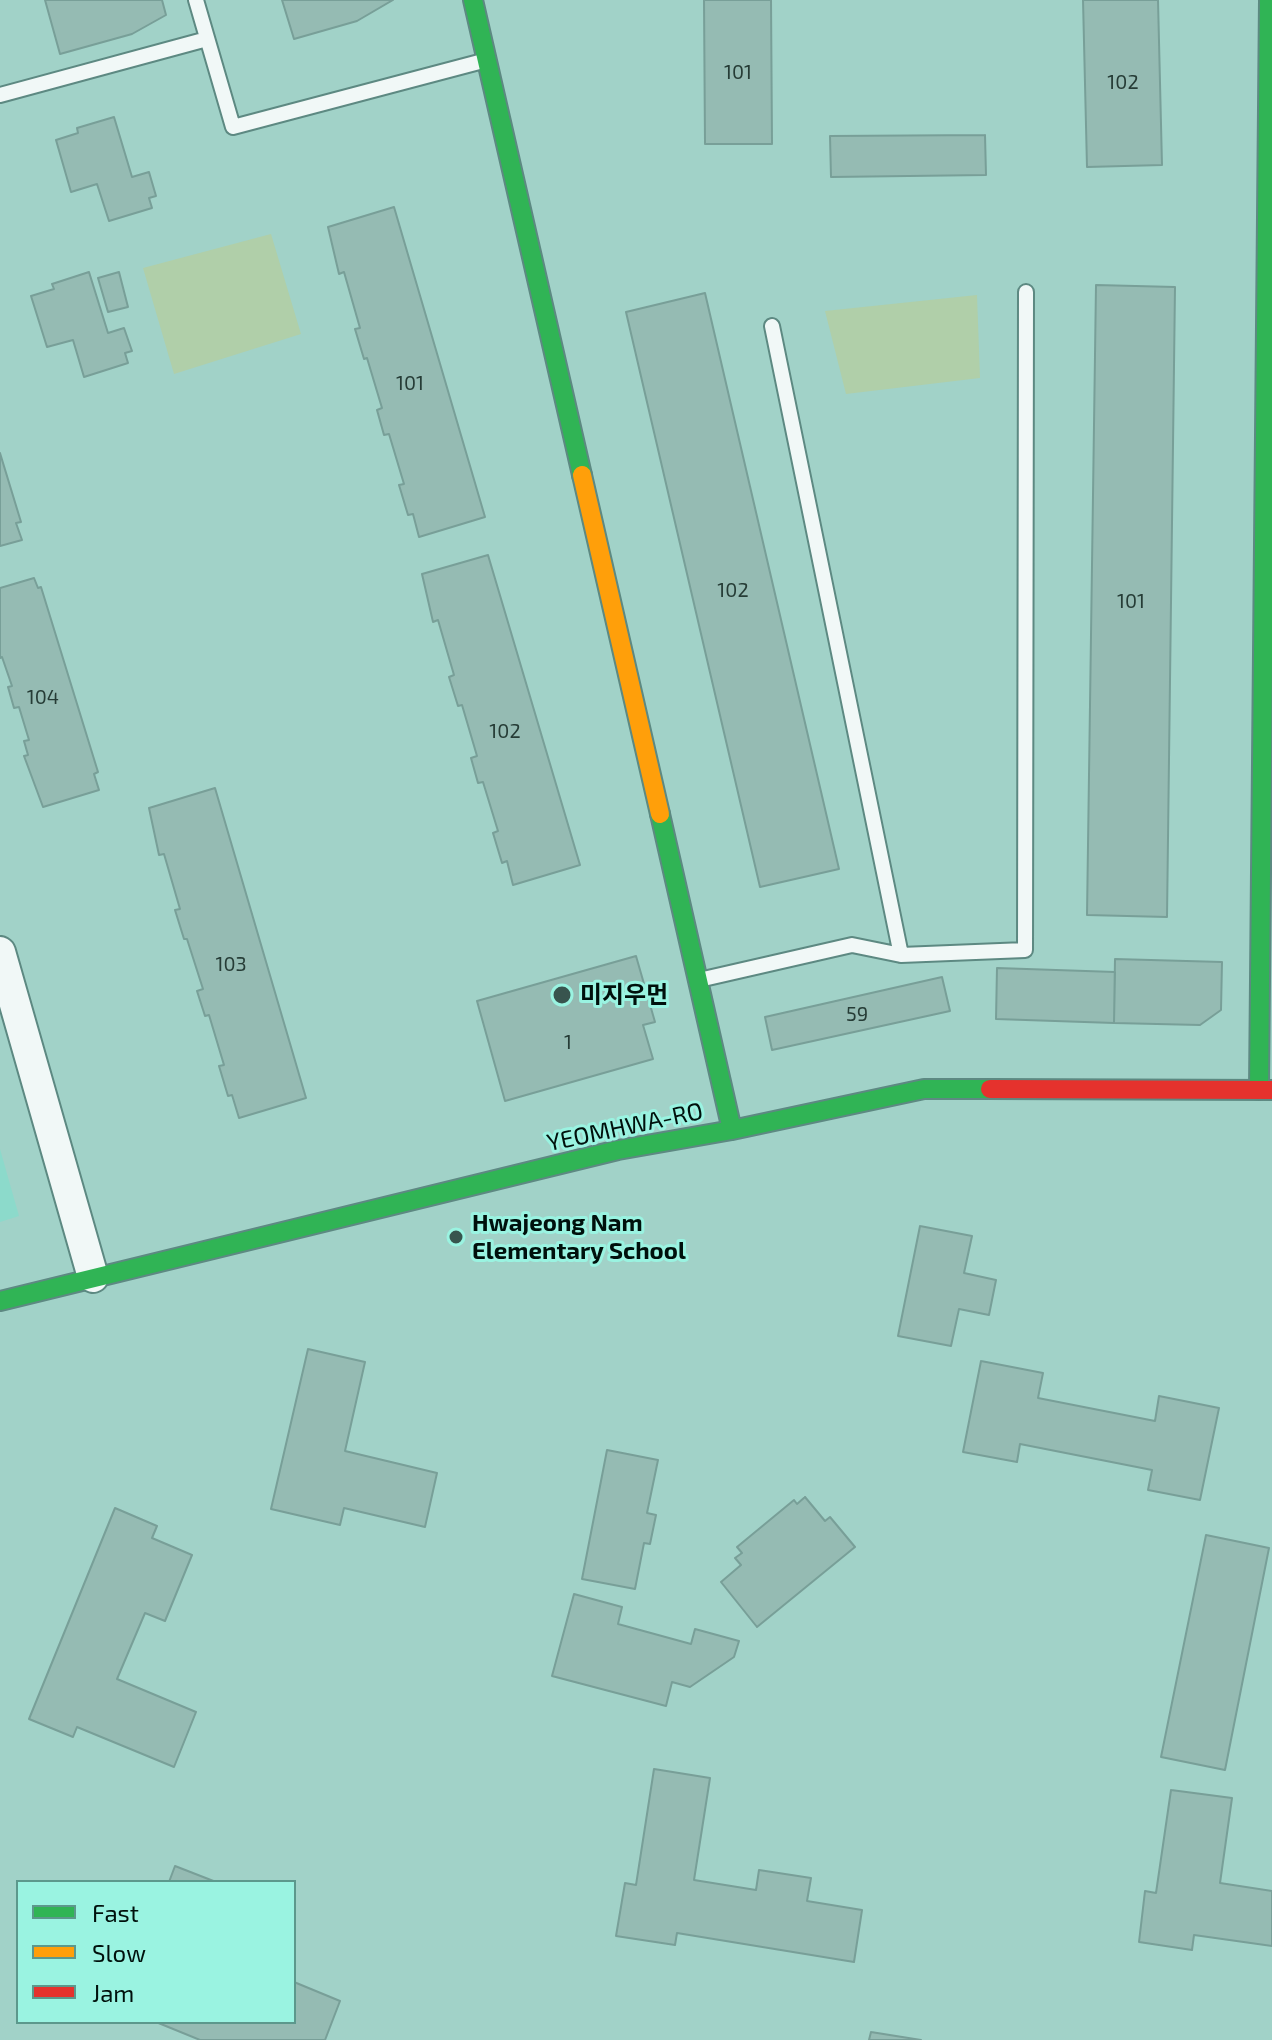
<!DOCTYPE html>
<meta charset="utf-8">
<style>
body{margin:0}
#map{position:relative;width:1272px;height:2040px;overflow:hidden;background:#a1d2c8;font-family:"Exo 2",sans-serif}
canvas{display:block}
.legend{position:absolute;left:16px;top:1880px;width:280px;height:144px;box-sizing:border-box;background:#9af3e1;border:2px solid #5c988c;margin:0;padding:10px 14px;list-style:none;font-size:24px;color:#00100c}
.legend li{display:flex;align-items:center;gap:16px;height:40px}
.legend b{width:40px;border:2px solid #5c988c}
</style>
<div id="map">
<canvas width="1272" height="2040"></canvas>
<ul class="legend">
<li><b style="height:10px;background:#30b455"></b>Fast</li>
<li><b style="height:10px;background:#ff9f0a"></b>Slow</li>
<li><b style="height:10px;background:#e5322d"></b>Jam</li>
</ul>
</div>
<script>
const ctx = document.querySelector('canvas').getContext('2d');
ctx.lineJoin = 'round';
function fill(path, color) {
  ctx.fillStyle = color;
  ctx.fill(path, 'evenodd');
}
function toPath(rows) {
  const path = new Path2D();
  for (const r of rows) {
    path.moveTo(r[0], r[1]);
    for (let i = 2; i < r.length; i += 2) path.lineTo(r[i], r[i + 1]);
  }
  return path;
}
function strokePath(path, color, width, dash) {
  ctx.strokeStyle = color;
  ctx.lineWidth = width;
  ctx.lineCap = dash ? 'butt' : 'round';
  ctx.setLineDash(dash || []);
  ctx.stroke(path);
}
function label(font, color, halo, rows, align = 'center') {
  ctx.font = font + ' "Exo 2","Noto Sans KR",sans-serif';
  ctx.lineWidth = 6;
  ctx.setLineDash([]);
  ctx.textBaseline = 'middle';
  ctx.strokeStyle = halo;
  ctx.fillStyle = color;
  for (const [text, x, y, turn = 0] of rows) {
    ctx.save();
    ctx.translate(x, y);
    ctx.rotate((+turn || 0) * Math.PI / 180);
    ctx.textAlign = isNaN(turn) ? turn : align;
    if (halo) ctx.strokeText(text, 0, 0);
    ctx.fillText(text, 0, 0);
    ctx.restore();
  }
}
const built = toPath([
 [0,1149,19,1216,0,1222]
]);
const green = toPath([
 [271,234,301,334,174,374,143,268],
 [977,295,980,378,846,394,825,311]
]);
const building = toPath([
 [45,0,162,0,166,15,132,34,60,54,45,0],
 [282,0,393,0,357,21,294,39,282,0],
 [704,0,771,0,772,144,705,144,704,0],
 [1083,0,1158,0,1162,165,1087,167,1083,0],
 [114,117,132,177,149,172,156,196,149,198,152,208,109,221,97,184,71,192,56,140,78,133,77,128,114,117],
 [985,135,986,175,831,177,830,136,985,135],
 [394,207,485,517,419,537,413,514,408,515,399,485,404,484,389,434,384,435,377,410,382,408,367,358,364,359,355,329,360,328,344,272,339,274,328,227,394,207],
 [89,272,108,333,124,328,132,351,125,353,128,363,84,377,73,340,47,347,31,296,54,289,52,284,89,272],
 [119,272,128,307,108,312,98,278,119,272],
 [1096,285,1175,287,1167,917,1087,915,1096,285],
 [705,293,839,869,760,887,626,312,705,293],
 [0,453,21,522,16,523,22,540,0,546,0,453],
 [488,555,580,865,513,885,507,861,502,863,493,833,498,831,483,782,478,783,471,758,477,756,462,705,458,706,449,677,454,675,438,620,433,622,422,574,488,555],
 [34,578,38,588,41,587,98,772,94,774,99,790,43,807,24,756,28,755,24,741,29,740,19,707,14,708,8,687,12,686,2,657,0,658,0,588,34,578],
 [215,788,306,1098,239,1118,232,1095,228,1096,219,1066,224,1065,209,1015,205,1016,197,991,203,989,187,939,184,939,175,910,180,909,164,854,159,855,149,808,215,788],
 [636,956,655,1022,643,1025,653,1059,505,1101,477,1001,636,956],
 [1115,959,1222,962,1221,1010,1200,1025,1114,1023,1115,959],
 [997,968,1115,972,1114,1023,996,1019,997,968],
 [942,977,950,1011,772,1050,765,1017,942,977],
 [920,1226,972,1236,964,1273,996,1280,989,1315,959,1309,951,1346,898,1336,920,1226],
 [308,1349,365,1362,345,1451,437,1473,425,1527,344,1508,340,1525,271,1509,308,1349],
 [981,1361,1043,1373,1038,1398,1155,1421,1159,1396,1219,1408,1200,1500,1148,1490,1152,1470,1020,1444,1017,1462,963,1452,981,1361],
 [607,1450,658,1460,647,1513,656,1515,650,1544,644,1543,635,1589,582,1579,607,1450],
 [805,1497,825,1521,830,1517,855,1547,757,1627,721,1582,741,1565,735,1558,742,1553,737,1547,794,1500,797,1504,805,1497],
 [115,1508,157,1526,152,1538,192,1555,165,1621,145,1613,117,1679,196,1712,174,1767,77,1727,73,1737,29,1719,115,1508],
 [1206,1535,1269,1548,1225,1770,1161,1757,1206,1535],
 [574,1594,622,1607,618,1624,691,1644,695,1629,739,1641,734,1657,690,1687,672,1682,666,1706,552,1676,574,1594],
 [654,1769,710,1778,694,1880,756,1890,759,1870,811,1878,807,1901,862,1910,854,1962,677,1933,675,1945,616,1936,625,1883,636,1885,654,1769],
 [1171,1790,1232,1798,1220,1883,1272,1891,1272,1946,1194,1935,1192,1950,1139,1942,1145,1891,1156,1893,1171,1790],
 [175,1866,216,1882,169,1882,175,1866],
 [294,1982,340,2001,325,2040,200,2040,156,2022,294,2022,294,1982],
 [871,2032,921,2040,869,2040,871,2032]
]);
const lane = toPath([
 [196,0,233,127,483,61],
 [0,95,207,39],
 [772,326,901,955],
 [699,980,852,945,901,955,1025,950,1026,292]
]);
const street = toPath([
 [0,952,93,1277]
]);
const fast = toPath([
 [473,0,582,475],
 [660,814,732,1130],
 [1259,1090,1269,0],
 [0,1301,618,1150,732,1130,924,1089,990,1089]
]);
const slow = toPath([
 [582,475,660,814]
]);
const jam = toPath([
 [990,1089,1272,1090]
]);
const markers = [
 [562,995,10,"#38544e"],
 [456,1237,8,"#38544e"]
];
const numberNames = [
 ["101",738,72],
 ["102",1123,82],
 ["101",410,383],
 ["102",733,590],
 ["101",1131,601],
 ["104",43,697],
 ["102",505,731],
 ["103",231,964],
 ["59",857,1014],
 ["1",568,1042]
];
const poiNames = [
 ["미지우먼",580,995],
 ["Hwajeong Nam",472,1223],
 ["Elementary School",472,1251]
];
const streetNames = [
 ["YEOMHWA-RO",625,1127,-12]
];
fill(built, '#8cdacb');
fill(green, '#b0cfa9');
fill(building, '#95bbb3');
strokePath(building, '#789f98', 2);
strokePath(lane, '#5d8982', 18);
strokePath(street, '#5d8982', 34);
strokePath(fast, '#5d8982', 22);
strokePath(slow, '#5d8982', 22);
strokePath(jam, '#5d8982', 22);
strokePath(lane, '#f1f8f7', 14);
strokePath(street, '#f1f8f7', 30);
strokePath(fast, '#30b455', 18);
strokePath(slow, '#ff9f0a', 18);
strokePath(jam, '#e5322d', 18);
for (const [x, y, r, color] of markers) {
  const dot = new Path2D();
  dot.arc(x, y, r, 0, 2 * Math.PI);
  ctx.fillStyle = color;
  ctx.fill(dot);
  strokePath(dot, '#9af3e1', 3);
}
label('20px', '#263c36', null, numberNames);
label('bold 24px', '#00100c', '#9af3e1', poiNames, 'left');
label('24px', '#00100c', '#9af3e1', streetNames);
</script>
